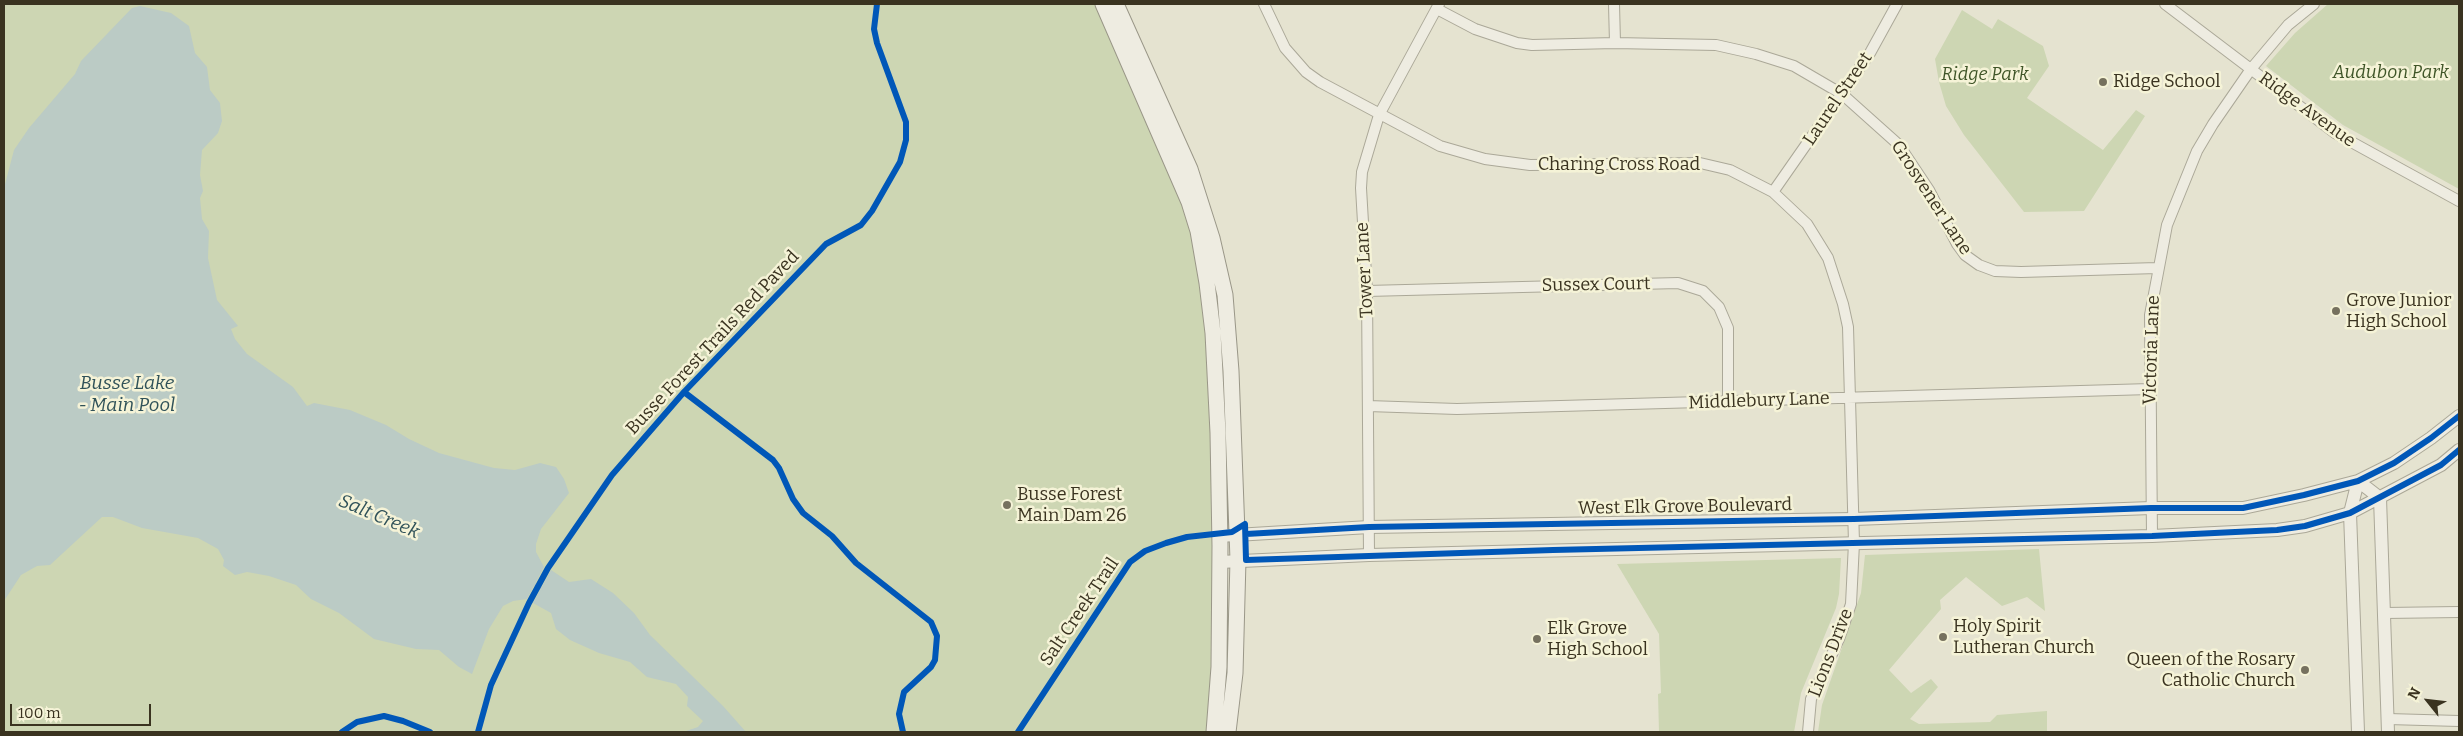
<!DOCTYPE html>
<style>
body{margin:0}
#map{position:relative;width:2463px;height:736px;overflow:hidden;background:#e5e3d0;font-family:Bitter,serif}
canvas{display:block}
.frame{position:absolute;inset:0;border:5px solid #3a3320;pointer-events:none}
.north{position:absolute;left:2403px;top:676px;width:50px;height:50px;-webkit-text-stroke:4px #f5f3d7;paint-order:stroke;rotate:299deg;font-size:14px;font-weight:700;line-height:20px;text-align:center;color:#3a3320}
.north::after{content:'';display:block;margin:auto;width:18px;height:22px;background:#3a3320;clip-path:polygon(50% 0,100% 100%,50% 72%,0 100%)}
.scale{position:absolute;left:10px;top:704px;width:141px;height:22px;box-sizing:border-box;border:2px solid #3a3320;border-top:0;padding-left:6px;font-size:15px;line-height:18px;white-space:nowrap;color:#3a3320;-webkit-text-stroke:4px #f5f3d7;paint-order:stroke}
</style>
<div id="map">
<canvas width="2463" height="736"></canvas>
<div class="frame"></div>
<div class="north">N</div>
<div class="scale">100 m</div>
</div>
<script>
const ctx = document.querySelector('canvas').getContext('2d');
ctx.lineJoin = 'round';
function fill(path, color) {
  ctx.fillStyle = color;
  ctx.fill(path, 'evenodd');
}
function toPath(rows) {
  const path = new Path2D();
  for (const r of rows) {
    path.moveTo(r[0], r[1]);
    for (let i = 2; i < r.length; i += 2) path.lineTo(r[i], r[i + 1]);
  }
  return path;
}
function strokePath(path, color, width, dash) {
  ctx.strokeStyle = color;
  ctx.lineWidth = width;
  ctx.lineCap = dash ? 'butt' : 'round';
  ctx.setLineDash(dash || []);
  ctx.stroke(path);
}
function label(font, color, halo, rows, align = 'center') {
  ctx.font = font + ' Bitter,serif';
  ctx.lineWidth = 5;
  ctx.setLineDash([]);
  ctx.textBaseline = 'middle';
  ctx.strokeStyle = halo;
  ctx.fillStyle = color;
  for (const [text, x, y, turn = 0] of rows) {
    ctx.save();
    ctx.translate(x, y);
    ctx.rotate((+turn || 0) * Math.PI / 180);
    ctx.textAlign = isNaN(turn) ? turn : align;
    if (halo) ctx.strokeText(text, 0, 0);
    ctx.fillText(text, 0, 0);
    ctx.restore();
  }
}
const green = toPath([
 [4,4,1103,4,1189,202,1213,333,1213,732,4,732],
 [2328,4,2459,4,2459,189,2343,125,2266,66,2295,33],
 [1962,10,1992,29,1998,19,2043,46,2049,66,2027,98,2103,150,2136,110,2145,116,2084,211,2024,212,1964,135,1946,106,1939,82,1935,59],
 [2039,549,2045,611,2027,597,2002,606,1966,577,1940,600,1941,609,1889,670,1911,693,1931,679,1938,687,1910,719,1919,724,1990,722,1997,715,2047,711,2047,732,1818,732,1822,705,1861,593,1865,555],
 [1841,558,1839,594,1836,608,1801,693,1794,732,1659,732,1658,694,1661,693,1659,634,1617,564]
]);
const water = toPath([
 [140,6,171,13,189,26,195,53,207,67,210,90,220,103,222,121,218,133,202,150,200,175,203,191,200,198,202,219,209,231,208,258,217,300,238,326,231,329,235,339,247,354,293,387,307,406,314,403,350,410,386,425,409,439,439,453,494,468,515,470,540,463,556,467,564,479,569,493,541,529,536,544,536,552,544,567,527,599,513,601,503,606,489,629,472,674,459,667,439,650,416,649,374,639,339,613,311,599,296,585,269,576,247,572,235,575,223,566,224,560,218,549,198,538,142,528,113,517,102,517,50,565,37,566,21,575,4,601,4,188,14,150,29,128,75,74,81,61,132,8],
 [551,570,569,582,591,579,613,593,634,613,650,635,723,706,746,732,683,732,698,727,703,721,687,706,688,697,676,684,647,677,630,662,599,653,570,640,556,629,551,613,533,603]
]);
const stream = toPath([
 [532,583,544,590]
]);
const minor = toPath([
 [1264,4,1285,48,1306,72,1320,82,1440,146,1485,159,1530,165,1700,163,1730,170,1773,192,1807,224,1828,258,1843,304,1848,327,1854,543,1851,604,1839,639,1811,699,1808,732],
 [1614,4,1615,43],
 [2165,4,2335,133,2459,201],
 [1437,9,1475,29,1517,43,1532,45,1615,43,1716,45,1756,54,1794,66,1842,94,1899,145,1929,190,1957,244,1965,255,1979,265,1995,271,2021,272,2157,268],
 [1773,192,1870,53,1897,4],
 [1367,291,1678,283,1703,291,1719,307,1728,328,1728,403],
 [1368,406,1457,409,2150,389],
 [2152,536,2150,315,2167,225,2197,151,2213,124,2251,69,2288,25,2314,4],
 [1369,555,1367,291,1361,188,1362,172,1379,115,1439,4],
 [2385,613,2459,612],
 [2388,719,2459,721]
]);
const tertiary = toPath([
 [1219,536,1369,527,1854,519,2151,508,2243,508,2304,495,2358,481,2394,463,2431,438,2459,416],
 [1220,562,1369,555,2152,536,2277,530,2305,526,2350,513,2441,465,2459,450],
 [2358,732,2350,513,2358,481,2380,498,2388,732]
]);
const secondary = toPath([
 [1103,4,1189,202,1198,231,1207,283,1213,333,1218,433,1220,546,1219,667,1214,732],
 [1116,4,1190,169,1212,238,1225,295,1231,371,1238,560,1235,673,1228,732]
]);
const cycleway = toPath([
 [684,392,773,460,779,468,793,499,803,513,832,536,856,563,931,622,937,636,935,660,931,667,904,692,899,714,903,732],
 [1246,534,1369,527,1854,519,2151,508,2243,508,2304,495,2358,481,2394,463,2431,438,2459,416],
 [342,732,357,722,384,716,403,721,430,732],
 [478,732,491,685,529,603,548,568,612,475,684,392,826,244,861,225,872,211,900,162,906,140,906,122,877,43,874,29,877,4],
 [1018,732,1130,562,1145,551,1166,543,1187,537,1232,532,1245,524,1246,560,1553,550,2152,536,2277,530,2305,526,2350,513,2441,465,2459,450]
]);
const markers = [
 [2103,82,5,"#76715e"],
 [2336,311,5,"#76715e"],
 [1007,505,5,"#76715e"],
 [1943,637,5,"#76715e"],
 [1537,639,5,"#76715e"],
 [2305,670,5,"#76715e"]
];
const parkNames = [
 ["Audubon Park",2391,73],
 ["Ridge Park",1985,75]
];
const poiNames = [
 ["Ridge School",2113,82],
 ["Grove Junior",2346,301],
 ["High School",2346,322],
 ["Busse Forest",1017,495],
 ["Main Dam 26",1017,516],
 ["Holy Spirit",1953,627],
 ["Lutheran Church",1953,648],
 ["Elk Grove",1547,629],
 ["High School",1547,650],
 ["Queen of the Rosary",2295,660,"right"],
 ["Catholic Church",2295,681,"right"]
];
const streetNames = [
 ["Laurel Street",1838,99,-56],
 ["Ridge Avenue",2307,110,36],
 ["Charing Cross Road",1619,165],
 ["Grosvener Lane",1931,198,57],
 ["Tower Lane",1365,270,-93],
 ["Sussex Court",1596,285,-1],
 ["Busse Forest Trails Red Paved",713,343,-47],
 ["Victoria Lane",2152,350,-88],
 ["Middlebury Lane",1759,401,-2],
 ["West Elk Grove Boulevard",1685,507,-1],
 ["Salt Creek Trail",1080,612,-56],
 ["Lions Drive",1831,653,-69]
];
const waterNames = [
 ["Busse Lake",127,384],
 ["- Main Pool",127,406],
 ["Salt Creek",379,517,23]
];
fill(green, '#cdd6b3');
fill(water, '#bbcbc5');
strokePath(stream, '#bbcbc5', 3);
strokePath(minor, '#aba898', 12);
strokePath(tertiary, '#aba898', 14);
strokePath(secondary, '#9a9788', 17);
strokePath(minor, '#eeece1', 10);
strokePath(tertiary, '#eeece1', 12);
strokePath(secondary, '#eeece1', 15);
strokePath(cycleway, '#0057b8', 6);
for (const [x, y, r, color] of markers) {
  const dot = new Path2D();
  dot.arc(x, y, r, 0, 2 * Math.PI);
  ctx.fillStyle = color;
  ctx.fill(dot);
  strokePath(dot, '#f5f3d7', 2);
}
label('italic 18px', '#3f5528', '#f5f3d7', parkNames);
label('18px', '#3a3320', '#f5f3d7', poiNames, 'left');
label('18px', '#3a3320', '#f5f3d7', streetNames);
label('italic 19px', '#305259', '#f5f3d7', waterNames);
</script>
